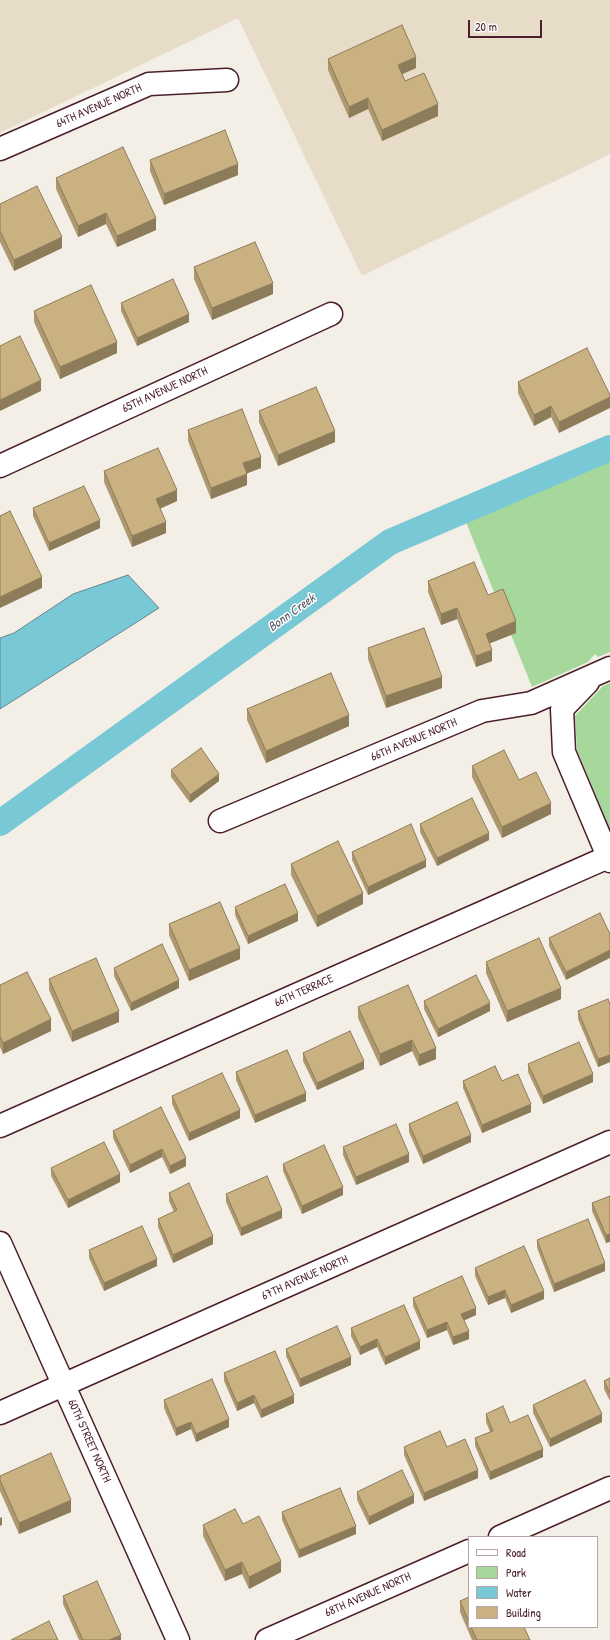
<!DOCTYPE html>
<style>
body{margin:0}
#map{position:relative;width:610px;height:1640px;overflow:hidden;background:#f4efe6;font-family:"Patrick Hand",sans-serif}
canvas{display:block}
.legend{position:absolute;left:468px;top:1536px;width:130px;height:92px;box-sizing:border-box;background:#fff;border:1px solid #b7a5aa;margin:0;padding:5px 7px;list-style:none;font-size:12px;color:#4a1f2b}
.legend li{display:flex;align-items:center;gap:8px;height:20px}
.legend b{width:20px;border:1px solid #b7a5aa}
.scale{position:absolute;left:468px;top:20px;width:74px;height:18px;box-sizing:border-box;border:2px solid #4a1f2b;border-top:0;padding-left:5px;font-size:12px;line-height:14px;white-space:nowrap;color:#4a1f2b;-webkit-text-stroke:3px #fff;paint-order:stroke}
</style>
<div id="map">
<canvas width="610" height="1640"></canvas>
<ul class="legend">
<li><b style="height:5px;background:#fff"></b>Road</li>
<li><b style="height:11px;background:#a5d89a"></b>Park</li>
<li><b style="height:11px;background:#79c8d6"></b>Water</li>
<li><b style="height:11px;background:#cab181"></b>Building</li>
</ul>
<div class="scale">20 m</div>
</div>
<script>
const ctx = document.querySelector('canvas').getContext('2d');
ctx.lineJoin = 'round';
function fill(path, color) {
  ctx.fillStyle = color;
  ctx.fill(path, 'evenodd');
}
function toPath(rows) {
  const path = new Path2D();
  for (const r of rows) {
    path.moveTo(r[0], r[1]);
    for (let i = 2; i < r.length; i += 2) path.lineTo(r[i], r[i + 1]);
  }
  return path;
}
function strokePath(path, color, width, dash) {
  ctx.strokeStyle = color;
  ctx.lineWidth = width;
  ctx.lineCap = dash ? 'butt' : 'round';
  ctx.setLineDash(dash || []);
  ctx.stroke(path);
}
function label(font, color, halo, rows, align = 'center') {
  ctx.font = font + ' "Patrick Hand",sans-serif';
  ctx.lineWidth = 3;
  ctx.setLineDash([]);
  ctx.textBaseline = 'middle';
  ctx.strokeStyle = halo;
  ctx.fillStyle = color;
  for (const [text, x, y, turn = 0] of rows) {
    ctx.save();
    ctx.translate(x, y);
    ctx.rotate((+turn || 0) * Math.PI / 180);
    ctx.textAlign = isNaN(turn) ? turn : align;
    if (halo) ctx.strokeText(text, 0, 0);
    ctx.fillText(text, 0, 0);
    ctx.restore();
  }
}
const built = toPath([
 [0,0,610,0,610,154,362,276,238,18,0,133]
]);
const green = toPath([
 [610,454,610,652,598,657,595,654,588,662,532,687,464,517],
 [610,683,610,829,577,750,575,716,603,686]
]);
const water = toPath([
 [128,575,159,608,0,709,0,638,14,633,73,594,128,575]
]);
const canal = toPath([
 [0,823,390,542,610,448]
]);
const minor = toPath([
 [0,149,149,84,227,80],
 [0,466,331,314],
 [588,682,562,709,564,752,610,861],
 [220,821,482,711,531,703,610,668],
 [0,1126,608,857],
 [0,1243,178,1640],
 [0,1413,610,1142],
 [500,1537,610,1488],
 [267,1640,469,1551]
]);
const wall = toPath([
 [328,59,416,68,402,74,405,81,438,116,382,141,368,109,349,118,328,70],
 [150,160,238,175,164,205,150,171],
 [56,178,156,230,117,247,106,224,78,237,56,189],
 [0,204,62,248,14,271,0,242],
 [194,267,273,294,212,320,194,279],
 [121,303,189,322,137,346,121,311],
 [34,311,117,353,60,379,34,322],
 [587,348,559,433,551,417,534,426,518,393,518,382],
 [259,411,335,442,278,466,259,422],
 [188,430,261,468,247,473,247,485,211,499,188,441],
 [104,471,177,501,160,509,166,533,132,547,104,482],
 [33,508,100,528,49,551,33,516],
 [428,581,488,595,516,633,489,643,492,661,476,667,457,619,441,625,428,592],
 [368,648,442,688,386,708,368,659],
 [247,709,349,726,266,763,247,720],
 [472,766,519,780,551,814,502,838,472,777],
 [171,770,219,781,190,803,171,777],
 [420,824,489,840,437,866,420,832],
 [352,852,426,867,368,895,352,860],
 [291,864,363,904,317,927,291,875],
 [235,907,298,921,248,944,235,915],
 [600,913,566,980,549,946,549,938],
 [169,924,240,959,189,981,169,935],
 [486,962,561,999,507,1022,486,973],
 [114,968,179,988,131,1011,114,976],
 [49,979,119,1022,72,1042,49,990],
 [0,985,51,1031,3,1054,0,1047],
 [424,1001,490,1011,438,1037,424,1009],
 [610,1004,610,1062,598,1067,578,1019,578,1011],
 [358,1007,436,1048,436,1059,419,1066,412,1051,380,1066,358,1018],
 [303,1053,364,1069,317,1090,303,1061],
 [528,1064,593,1082,543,1104,528,1072],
 [236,1072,306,1101,255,1123,236,1080],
 [463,1081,502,1081,531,1112,482,1133,463,1088],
 [172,1096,240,1118,189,1141,172,1104],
 [161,1107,186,1166,170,1174,162,1157,130,1173,113,1138,113,1131],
 [409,1124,471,1142,423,1164,409,1132],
 [343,1147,409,1162,356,1185,343,1155],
 [283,1164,343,1195,302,1214,283,1171],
 [51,1168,120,1182,68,1208,51,1176],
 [169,1193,213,1244,173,1263,158,1227,158,1219,174,1212,169,1201],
 [226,1194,282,1218,241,1236,226,1202],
 [610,1196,606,1243,592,1211,592,1203],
 [537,1240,605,1271,554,1292,537,1248],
 [89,1250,157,1266,104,1291,89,1258],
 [475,1268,544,1299,511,1313,505,1298,488,1305,475,1276],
 [413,1298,476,1315,464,1320,469,1339,453,1345,447,1330,427,1338,413,1306],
 [351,1328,420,1349,385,1365,377,1347,360,1355,351,1336],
 [286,1349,351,1365,300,1387,286,1356],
 [224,1373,294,1403,261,1418,254,1403,237,1411,224,1381],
 [610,1378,610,1401,604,1389,604,1381],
 [164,1400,229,1427,196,1442,191,1429,176,1436,164,1408],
 [533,1405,602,1422,550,1447,533,1413],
 [486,1414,510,1423,543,1457,490,1480,475,1446,475,1438,490,1432,486,1422],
 [404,1447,447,1447,478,1478,424,1501,404,1455],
 [0,1476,71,1512,19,1534,0,1491],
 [357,1492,414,1503,369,1525,357,1500],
 [282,1512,356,1534,299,1558,282,1520],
 [243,1524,281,1572,249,1589,242,1574,225,1581,203,1536,203,1525],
 [63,1596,121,1640,79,1640,63,1604],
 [469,1597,469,1627,524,1627,530,1640,472,1640,460,1612,460,1601]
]);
const shadedWall = toPath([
 [416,57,416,68,398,76,398,65],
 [368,98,368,109,349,118,349,107],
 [438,104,438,116,382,141,382,130],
 [238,164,238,175,164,205,164,194],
 [106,213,106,224,78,237,78,226],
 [156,218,156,230,117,247,117,236],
 [62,237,62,248,14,271,14,260],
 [273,283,273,294,212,320,212,308],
 [189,314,189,322,137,346,137,338],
 [117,342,117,353,60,379,60,367],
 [41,380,41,391,0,411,0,400],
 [610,397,610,408,559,433,559,422],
 [551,406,551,417,534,426,534,415],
 [335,431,335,442,278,466,278,455],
 [261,457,261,468,243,475,243,463],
 [247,474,247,485,211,499,211,488],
 [177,490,177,501,156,510,156,499],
 [100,520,100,528,49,551,49,543],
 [166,522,166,533,132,547,132,536],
 [42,577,42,588,0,608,0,597],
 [457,608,457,619,441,625,441,614],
 [516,621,516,633,486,645,486,634],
 [492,650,492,661,476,667,476,656],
 [442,677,442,688,386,708,386,696],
 [349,715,349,726,266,763,266,751],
 [219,774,219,781,190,803,190,795],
 [551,803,551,814,502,838,502,827],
 [489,833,489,840,437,866,437,858],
 [426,860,426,867,368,895,368,887],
 [363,893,363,904,317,927,317,916],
 [298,913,298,921,248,944,248,936],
 [240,948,240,959,189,981,189,970],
 [610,950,610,958,566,980,566,972],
 [179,980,179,988,131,1011,131,1003],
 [561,988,561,999,507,1022,507,1011],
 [490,1003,490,1011,438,1037,438,1029],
 [119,1011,119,1022,72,1042,72,1031],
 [51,1019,51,1031,3,1054,3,1043],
 [412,1040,412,1051,380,1066,380,1054],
 [436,1048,436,1059,419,1066,419,1055],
 [610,1055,610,1062,598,1067,598,1059],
 [364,1061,364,1069,317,1090,317,1083],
 [593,1074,593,1082,543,1104,543,1096],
 [306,1093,306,1101,255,1123,255,1115],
 [531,1104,531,1112,482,1133,482,1125],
 [240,1110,240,1118,189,1141,189,1133],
 [471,1135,471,1142,423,1164,423,1156],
 [162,1149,162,1157,130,1173,130,1165],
 [409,1154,409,1162,356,1185,356,1177],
 [186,1158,186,1166,170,1174,170,1166],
 [120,1174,120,1182,68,1208,68,1200],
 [343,1187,343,1195,302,1214,302,1206],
 [282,1210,282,1218,241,1236,241,1228],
 [610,1234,610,1242,606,1243,606,1235],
 [213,1236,213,1244,173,1263,173,1255],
 [157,1259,157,1266,104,1291,104,1283],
 [605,1263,605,1271,554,1292,554,1284],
 [505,1290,505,1298,488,1305,488,1297],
 [544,1291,544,1299,511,1313,511,1305],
 [476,1308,476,1315,461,1322,461,1314],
 [447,1322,447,1330,427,1338,427,1330],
 [469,1331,469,1339,453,1345,453,1337],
 [377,1339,377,1347,360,1355,360,1347],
 [420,1341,420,1349,385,1365,385,1357],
 [351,1357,351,1365,300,1387,300,1379],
 [254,1395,254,1403,237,1411,237,1403],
 [294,1395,294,1403,261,1418,261,1410],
 [602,1414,602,1422,550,1447,550,1439],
 [229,1419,229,1427,196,1442,196,1434],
 [191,1422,191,1429,176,1436,176,1428],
 [543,1449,543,1457,490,1480,490,1472],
 [478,1470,478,1478,424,1501,424,1493],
 [414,1495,414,1503,369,1525,369,1517],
 [71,1500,71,1512,19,1534,19,1523],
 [2,1517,2,1525,0,1526,0,1518],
 [356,1526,356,1534,299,1558,299,1550],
 [281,1561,281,1572,249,1589,249,1577],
 [242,1562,242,1574,225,1581,225,1570],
 [121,1635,121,1640,109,1640]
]);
const building = toPath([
 [402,25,416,57,398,65,405,81,424,73,438,104,382,130,368,98,349,107,328,59,402,25],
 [225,130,238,164,164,194,150,160,225,130],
 [123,147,156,218,117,236,106,213,78,226,56,178,123,147],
 [37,186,62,237,14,260,0,231,0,204,37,186],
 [255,242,273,283,212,308,194,267,255,242],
 [173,279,189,314,137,338,121,303,173,279],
 [91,285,117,342,60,367,34,311,91,285],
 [20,336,41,380,0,400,0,346,20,336],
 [587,348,610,395,610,397,559,422,551,406,534,415,518,382,587,348],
 [316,387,335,431,278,455,259,411,316,387],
 [242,409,261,457,243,463,247,474,211,488,188,430,242,409],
 [158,448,177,490,156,499,166,522,132,536,104,471,158,448],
 [84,486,100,520,49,543,33,508,84,486],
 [10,511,42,577,0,597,0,516,10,511],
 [474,562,488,595,503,589,516,621,486,634,492,650,476,656,457,608,441,614,428,581,474,562],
 [424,628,442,677,386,696,368,648,424,628],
 [331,673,349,715,266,751,247,709,331,673],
 [201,748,219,774,190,795,171,770,201,748],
 [504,750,519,780,536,772,551,803,502,827,472,766,504,750],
 [472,798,489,833,437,858,420,824,472,798],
 [411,824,426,860,368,887,352,852,411,824],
 [338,841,363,893,317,916,291,864,338,841],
 [285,884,298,913,248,936,235,907,285,884],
 [220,902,240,948,189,970,169,924,220,902],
 [600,913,610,934,610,950,566,972,549,938,600,913],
 [539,938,561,988,507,1011,486,962,539,938],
 [162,944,179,980,131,1003,114,968,162,944],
 [96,958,119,1011,72,1031,49,979,96,958],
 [27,972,51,1019,3,1043,0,1036,0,985,27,972],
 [476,975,490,1003,438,1029,424,1001,476,975],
 [408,985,436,1048,419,1055,412,1040,380,1054,358,1007,408,985],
 [608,999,610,1004,610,1055,598,1059,578,1011,608,999],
 [350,1031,364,1061,317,1083,303,1053,350,1031],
 [579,1042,593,1074,543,1096,528,1064,579,1042],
 [287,1050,306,1093,255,1115,236,1072,287,1050],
 [495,1066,502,1081,518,1074,531,1104,482,1125,463,1081,495,1066],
 [222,1073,240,1110,189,1133,172,1096,222,1073],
 [457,1102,471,1135,423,1156,409,1124,457,1102],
 [161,1107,186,1158,170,1166,162,1149,130,1165,113,1131,161,1107],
 [396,1124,409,1154,356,1177,343,1147,396,1124],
 [104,1142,120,1174,68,1200,51,1168,104,1142],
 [324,1145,343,1187,302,1206,283,1164,324,1145],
 [267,1176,282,1210,241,1228,226,1194,267,1176],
 [189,1183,213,1236,173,1255,158,1219,177,1210,169,1193,189,1183],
 [610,1196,610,1234,606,1235,592,1203,610,1196],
 [588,1219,605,1263,554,1284,537,1240,588,1219],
 [142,1226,157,1259,104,1283,89,1250,142,1226],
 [524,1246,544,1291,511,1305,505,1290,488,1297,475,1268,524,1246],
 [462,1276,476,1308,461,1314,469,1331,453,1337,447,1322,427,1330,413,1298,462,1276],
 [404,1305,420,1341,385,1357,377,1339,360,1347,351,1328,404,1305],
 [337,1326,351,1357,300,1379,286,1349,337,1326],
 [275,1351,294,1395,261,1410,254,1395,237,1403,224,1373,275,1351],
 [610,1378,610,1393,604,1381,610,1378],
 [212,1379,229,1419,196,1434,191,1422,176,1428,164,1400,212,1379],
 [585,1380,602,1414,550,1439,533,1405,585,1380],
 [503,1406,510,1423,528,1415,543,1449,490,1472,475,1438,493,1431,486,1414,503,1406],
 [440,1431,447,1447,465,1439,478,1470,424,1493,404,1447,440,1431],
 [51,1453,71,1500,19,1523,0,1480,0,1476,51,1453],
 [402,1470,414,1495,369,1517,357,1492,402,1470],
 [340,1488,356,1526,299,1550,282,1512,340,1488],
 [235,1509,243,1524,259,1516,281,1561,249,1577,242,1562,225,1570,203,1525,235,1509],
 [97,1581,121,1635,109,1640,83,1640,63,1596,97,1581],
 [469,1597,469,1622,460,1601,469,1597],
 [49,1621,58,1640,11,1640,49,1621],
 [471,1627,524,1627,530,1640,477,1640,471,1627]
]);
const streetNames = [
 ["64TH AVENUE NORTH",99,106,-24],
 ["65TH AVENUE NORTH",165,390,-25],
 ["66TH AVENUE NORTH",414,740,-23],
 ["66TH TERRACE",304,991,-24],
 ["67TH AVENUE NORTH",305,1278,-24],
 ["60TH STREET NORTH",89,1441,66],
 ["68TH AVENUE NORTH",368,1595,-24]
];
const waterNames = [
 ["Bonn Creek",292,613,-36]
];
fill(built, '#e7dcc8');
fill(green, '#a5d89a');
fill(water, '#79c8d6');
strokePath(water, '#668492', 1);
strokePath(canal, '#79c8d6', 26);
strokePath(minor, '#4a1f2b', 25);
strokePath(minor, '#fff', 22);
fill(wall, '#ae986f');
fill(shadedWall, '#8d7c5a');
fill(building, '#cab181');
strokePath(building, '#8d7c5a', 1);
label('12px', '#4a1f2b', '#fff', streetNames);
label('italic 13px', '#5a5a67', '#fff', waterNames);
</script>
